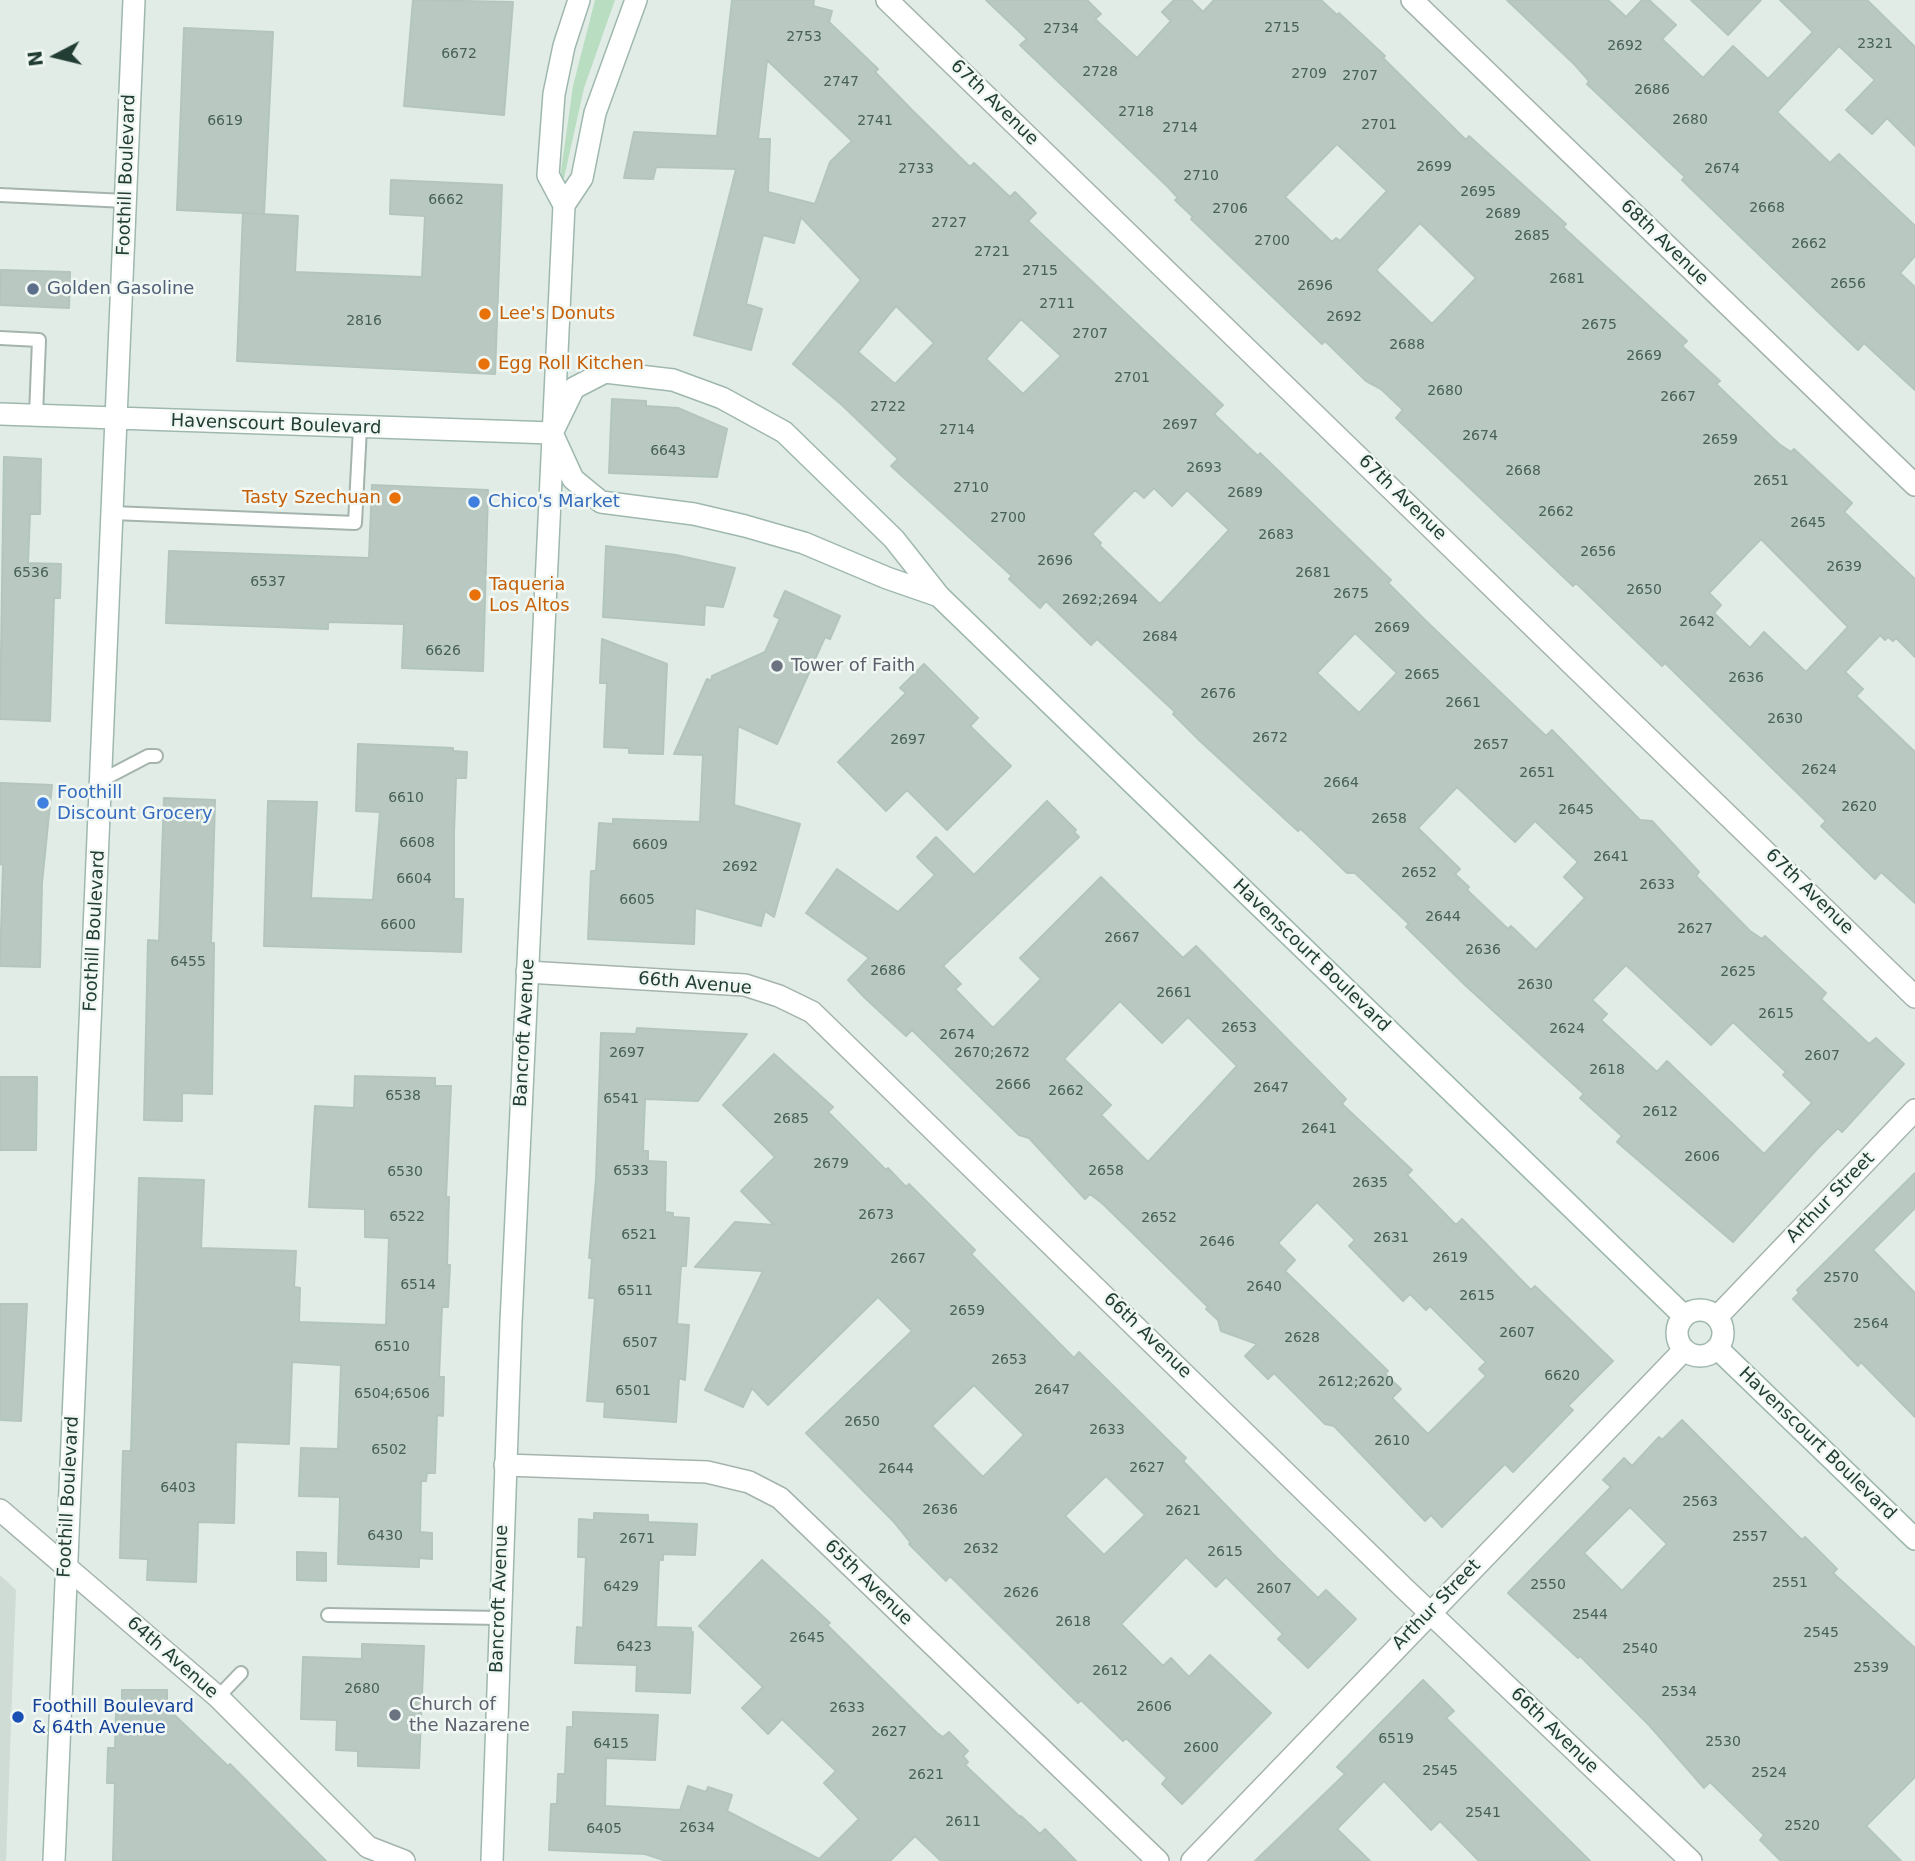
<!DOCTYPE html>
<style>
body{margin:0}
#map{position:relative;width:1915px;height:1861px;overflow:hidden;background:#e1ece6;font-family:"DejaVu Sans",sans-serif}
canvas{display:block}
.north{position:absolute;left:21px;top:21px;width:70px;height:70px;-webkit-text-stroke:5px #f1f8f4;paint-order:stroke;rotate:263deg;font-size:19px;font-weight:700;line-height:28px;text-align:center;color:#213d34}
.north::after{content:'';display:block;margin:auto;width:24px;height:32px;background:#213d34;clip-path:polygon(50% 0,100% 100%,50% 72%,0 100%)}
</style>
<div id="map">
<canvas width="1915" height="1861"></canvas>
<div class="north">N</div>
</div>
<script>
const ctx = document.querySelector('canvas').getContext('2d');
ctx.lineJoin = 'round';
function fill(path, color) {
  ctx.fillStyle = color;
  ctx.fill(path, 'evenodd');
}
function toPath(rows) {
  const path = new Path2D();
  for (const r of rows) {
    if (r.length === 3) {
      path.moveTo(r[0] + r[2], r[1]);
      path.arc(r[0], r[1], r[2], 0, 2 * Math.PI);
      continue;
    }
    path.moveTo(r[0], r[1]);
    for (let i = 2; i < r.length; i += 2) path.lineTo(r[i], r[i + 1]);
  }
  return path;
}
function strokePath(path, color, width, dash) {
  ctx.strokeStyle = color;
  ctx.lineWidth = width;
  ctx.lineCap = dash ? 'butt' : 'round';
  ctx.setLineDash(dash || []);
  ctx.stroke(path);
}
function label(font, color, halo, rows, align = 'center') {
  ctx.font = font + ' "DejaVu Sans",sans-serif';
  ctx.lineWidth = 5;
  ctx.setLineDash([]);
  ctx.textBaseline = 'middle';
  ctx.strokeStyle = halo;
  ctx.fillStyle = color;
  for (const [text, x, y, turn = 0] of rows) {
    ctx.save();
    ctx.translate(x, y);
    ctx.rotate((+turn || 0) * Math.PI / 180);
    ctx.textAlign = isNaN(turn) ? turn : align;
    if (halo) ctx.strokeText(text, 0, 0);
    ctx.fillText(text, 0, 0);
    ctx.restore();
  }
}
const built = toPath([
 [0,1575,16,1590,6,1861,0,1861]
]);
const green = toPath([
 [595,0,615,0,584,88,564,178,560,178,573,86]
]);
const building = toPath([
 [413,0,513,2,504,115,404,106,413,0],
 [732,0,814,0,813,6,832,11,829,22,878,69,875,72,912,110,970,167,974,163,1010,197,1015,192,1036,213,1028,221,1223,405,1214,414,1258,456,1260,453,1391,580,1388,583,1425,620,1546,736,1552,730,1640,820,1652,821,1699,872,1696,876,1750,931,1762,939,1765,936,1826,993,1821,999,1869,1044,1876,1038,1904,1064,1842,1132,1838,1128,1818,1148,1733,1242,1617,1142,1622,1136,1580,1098,1584,1094,1465,985,1406,927,1409,924,1355,873,1347,873,1301,829,1298,831,1200,741,1173,714,1175,712,1097,639,1091,645,1046,601,1040,608,1009,579,1012,576,891,466,898,459,842,405,793,364,861,280,801,217,794,243,763,235,746,304,762,309,751,350,694,335,736,169,656,167,653,179,624,178,634,132,717,136,732,0],
 [767,60,852,141,830,162,815,204,768,192,770,139,758,139,767,60],
 [896,306,934,343,895,384,858,352,896,306],
 [1021,319,1061,356,1023,394,986,359,1021,319],
 [1154,488,1172,506,1187,490,1229,530,1160,604,1099,545,1101,543,1092,534,1135,490,1144,498,1154,488],
 [1355,633,1397,673,1359,713,1317,673,1355,633],
 [1457,787,1515,842,1535,821,1578,862,1564,877,1585,898,1536,950,1511,926,1508,929,1467,890,1469,887,1455,874,1460,869,1418,828,1457,787],
 [1626,965,1711,1045,1733,1022,1786,1072,1783,1075,1812,1103,1764,1154,1667,1061,1657,1072,1601,1020,1607,1014,1592,1000,1626,965],
 [986,0,1087,0,1101,14,1095,19,1137,58,1171,21,1162,12,1174,0,1191,0,1203,12,1214,0,1321,0,1337,15,1339,13,1385,56,1383,58,1466,140,1469,136,1566,224,1563,227,1687,341,1682,346,1720,381,1716,384,1779,444,1791,452,1794,449,1852,503,1844,512,1915,579,1915,657,1896,638,1893,641,1888,637,1885,640,1880,635,1845,672,1863,689,1856,696,1915,752,1915,903,1881,872,1875,879,1821,826,1826,821,1665,663,1662,666,1576,583,1573,586,1396,418,1403,410,1381,389,1366,381,1325,341,1322,344,1191,219,1193,217,1175,200,1178,198,1168,187,1020,45,1027,39,986,0],
 [1337,144,1387,191,1340,241,1336,238,1332,242,1285,197,1337,144],
 [1420,223,1476,278,1432,324,1376,270,1420,223],
 [1761,539,1848,627,1806,672,1764,632,1750,648,1714,613,1721,605,1709,593,1761,539],
 [1507,0,1608,0,1626,17,1642,0,1649,0,1676,25,1662,39,1703,78,1733,46,1768,79,1813,32,1780,0,1867,0,1915,47,1915,146,1887,118,1872,134,1846,110,1875,80,1839,46,1777,112,1830,163,1839,154,1915,226,1915,256,1900,273,1915,287,1915,390,1864,343,1858,350,1812,306,1682,180,1685,177,1587,84,1589,81,1575,65,1507,0],
 [1691,0,1761,0,1728,35,1691,0],
 [184,28,273,32,264,214,177,210,184,28],
 [391,180,502,185,495,374,237,361,243,213,298,216,295,272,422,277,425,216,390,214,391,180],
 [1,270,70,272,69,308,0,305,1,270],
 [612,399,646,401,646,406,678,408,727,429,717,477,609,473,612,399],
 [4,457,41,459,40,514,30,514,28,563,61,564,60,598,54,598,50,721,0,719,4,457],
 [372,485,488,490,483,671,402,668,404,624,328,622,328,629,166,623,169,551,369,558,372,485],
 [606,546,676,555,735,568,723,607,705,605,704,625,603,617,606,546],
 [785,591,840,616,830,639,825,637,777,744,738,726,734,805,800,824,774,917,765,911,761,926,695,908,694,944,588,939,591,871,596,871,599,823,613,824,613,819,700,822,703,755,674,754,707,679,711,681,712,676,765,652,780,619,774,616,785,591],
 [602,639,667,664,663,754,629,753,629,748,604,747,607,683,600,683,602,639],
 [924,664,978,718,970,726,1011,766,947,830,907,790,886,811,838,762,906,693,900,688,924,664],
 [358,744,453,748,453,751,467,752,466,778,456,778,454,833,454,899,463,899,461,952,264,946,268,801,317,802,311,898,373,900,380,812,356,811,358,744],
 [0,783,52,785,42,883,40,967,0,966,3,865,0,864,0,783],
 [164,798,215,800,211,943,214,943,212,1094,182,1093,182,1121,144,1120,148,940,159,941,164,798],
 [1047,801,1076,830,1074,832,1079,837,943,966,961,984,955,989,993,1028,1041,979,1020,958,1101,877,1183,958,1196,946,1346,1099,1342,1104,1412,1170,1407,1175,1456,1225,1462,1219,1531,1290,1535,1286,1613,1361,1568,1406,1573,1410,1513,1472,1505,1464,1442,1527,1431,1515,1425,1521,1334,1426,1325,1424,1274,1373,1268,1379,1245,1356,1257,1344,1221,1331,1218,1320,1206,1309,1208,1307,1103,1204,1090,1194,1085,1199,1029,1138,1019,1135,912,1030,906,1036,865,998,848,980,869,958,806,913,837,869,898,912,935,875,917,857,936,837,974,875,1047,801],
 [1120,1001,1162,1043,1188,1017,1237,1066,1148,1162,1101,1115,1111,1105,1064,1059,1120,1001],
 [1317,1202,1355,1240,1349,1246,1403,1301,1410,1294,1426,1310,1430,1306,1486,1362,1479,1369,1486,1376,1428,1434,1392,1398,1401,1389,1385,1374,1388,1371,1285,1271,1295,1260,1278,1243,1317,1202],
 [637,1028,747,1034,698,1101,645,1099,643,1151,648,1151,648,1161,666,1162,665,1212,673,1213,673,1217,689,1218,686,1266,681,1266,677,1324,689,1325,685,1380,679,1378,676,1422,604,1417,605,1402,587,1401,595,1298,589,1298,592,1258,589,1258,596,1179,601,1033,636,1034,637,1028],
 [774,1054,833,1107,828,1112,886,1170,888,1168,906,1187,909,1184,975,1250,971,1254,1074,1358,1079,1352,1186,1458,1183,1461,1277,1558,1318,1598,1326,1590,1356,1619,1308,1668,1278,1639,1283,1634,1226,1577,1216,1587,1186,1557,1121,1624,1163,1666,1171,1658,1189,1677,1210,1655,1271,1713,1182,1804,1162,1784,1167,1778,1126,1738,1123,1741,1081,1700,1078,1703,950,1576,946,1581,909,1544,911,1543,894,1522,806,1433,912,1331,878,1297,768,1405,752,1388,743,1407,705,1390,763,1271,695,1267,735,1222,774,1225,741,1191,775,1157,723,1105,774,1054],
 [974,1385,1024,1435,983,1477,932,1426,974,1385],
 [1106,1476,1145,1515,1104,1555,1065,1516,1106,1476],
 [355,1076,435,1078,435,1086,451,1086,446,1197,449,1197,447,1265,450,1265,448,1307,442,1307,439,1377,444,1377,443,1416,437,1415,435,1473,427,1473,426,1481,421,1481,420,1532,432,1533,432,1559,419,1558,419,1567,338,1564,340,1497,299,1496,301,1448,338,1449,341,1365,292,1362,289,1444,236,1442,234,1523,198,1522,196,1582,147,1580,148,1559,120,1558,123,1451,131,1451,139,1178,204,1180,201,1248,296,1251,294,1287,300,1288,299,1322,386,1325,389,1238,365,1237,365,1209,309,1207,315,1106,354,1108,355,1076],
 [0,1077,37,1077,36,1150,0,1150,0,1077],
 [1915,1173,1915,1208,1873,1250,1915,1293,1915,1417,1861,1362,1858,1366,1793,1299,1799,1293,1797,1290,1915,1173],
 [0,1304,27,1304,21,1421,0,1420,0,1304],
 [1682,1420,1802,1540,1805,1537,1837,1569,1833,1573,1915,1648,1915,1777,1866,1826,1901,1861,1781,1861,1760,1840,1764,1835,1710,1782,1704,1788,1649,1725,1580,1656,1578,1658,1508,1593,1611,1487,1603,1480,1624,1458,1632,1466,1659,1437,1662,1440,1682,1420],
 [1630,1507,1667,1544,1622,1591,1584,1553,1630,1507],
 [594,1513,648,1515,648,1522,697,1524,695,1555,663,1554,663,1560,659,1560,656,1627,691,1628,691,1634,693,1632,690,1693,636,1691,637,1665,575,1663,577,1627,583,1628,586,1557,578,1557,579,1519,594,1520,594,1513],
 [297,1552,326,1553,326,1581,297,1580,297,1552],
 [762,1560,830,1623,827,1625,937,1733,943,1737,949,1732,968,1751,963,1756,968,1762,965,1765,1020,1817,1021,1816,1040,1834,1045,1829,1076,1861,941,1861,915,1836,890,1861,666,1861,645,1854,549,1850,551,1804,557,1804,558,1774,565,1774,567,1727,573,1727,573,1712,658,1715,655,1760,606,1758,605,1806,680,1810,688,1786,706,1792,708,1787,732,1795,727,1811,819,1859,859,1819,824,1783,836,1771,782,1719,768,1734,742,1708,763,1687,699,1626,762,1560],
 [362,1644,424,1646,419,1768,358,1766,358,1751,336,1750,337,1720,301,1719,303,1657,362,1659,362,1644],
 [1423,1680,1454,1711,1446,1718,1590,1861,1479,1861,1440,1821,1431,1830,1384,1781,1337,1829,1370,1861,1255,1861,1345,1774,1337,1767,1423,1680],
 [122,1690,167,1690,167,1708,228,1766,230,1764,326,1861,113,1861,115,1783,107,1783,108,1748,115,1748,116,1714,122,1714,122,1690]
]);
const lane = toPath([
 [0,195,126,201],
 [0,338,39,340,36,415],
 [113,513,355,523,360,428],
 [102,780,148,756,156,756],
 [328,1615,500,1618],
 [218,1697,241,1673]
]);
const street = toPath([
 [887,0,1915,997],
 [1412,0,1915,485],
 [527,972,745,985,779,996,812,1012,1406,1590,1691,1861],
 [1717,1317,1915,1110],
 [505,1465,707,1472,749,1482,780,1498,1158,1861],
 [0,1510,218,1697,368,1847,404,1861],
 [1192,1861,1684,1350]
]);
const secondary = toPath([
 [564,205,582,178,595,113,636,0],
 [0,414,552,433],
 [939,596,887,578,804,543,745,526,694,514,601,502,573,479,552,433,574,388,605,372,673,380,722,398,784,432,894,539,939,596,1684,1316],
 [1700,1333,23],
 [1718,1349,1915,1539],
 [54,1861,134,0],
 [492,1861,511,1322,564,205,548,175,554,94,564,46,579,0]
]);
const markers = [
 [33,289,7,"#5c6f8a"],
 [485,314,7,"#e8710a"],
 [484,364,7,"#e8710a"],
 [395,498,7,"#e8710a"],
 [474,502,7,"#3f7fe0"],
 [475,595,7,"#e8710a"],
 [777,666,7,"#6b7280"],
 [43,803,7,"#3f7fe0"],
 [395,1715,7,"#6b7280"],
 [18,1717,7,"#1a4fb4"]
];
const numberNames = [
 ["2715",1282,28],
 ["2734",1061,29],
 ["2753",804,37],
 ["2321",1875,44],
 ["2692",1625,46],
 ["6672",459,54],
 ["2728",1100,72],
 ["2709",1309,74],
 ["2707",1360,76],
 ["2747",841,82],
 ["2686",1652,90],
 ["2718",1136,112],
 ["2680",1690,120],
 ["6619",225,121],
 ["2741",875,121],
 ["2701",1379,125],
 ["2714",1180,128],
 ["2699",1434,167],
 ["2733",916,169],
 ["2674",1722,169],
 ["2710",1201,176],
 ["2695",1478,192],
 ["6662",446,200],
 ["2668",1767,208],
 ["2706",1230,209],
 ["2689",1503,214],
 ["2727",949,223],
 ["2685",1532,236],
 ["2700",1272,241],
 ["2662",1809,244],
 ["2721",992,252],
 ["2715",1040,271],
 ["2681",1567,279],
 ["2656",1848,284],
 ["2696",1315,286],
 ["2711",1057,304],
 ["2692",1344,317],
 ["2816",364,321],
 ["2675",1599,325],
 ["2707",1090,334],
 ["2688",1407,345],
 ["2669",1644,356],
 ["2701",1132,378],
 ["2680",1445,391],
 ["2667",1678,397],
 ["2722",888,407],
 ["2697",1180,425],
 ["2714",957,430],
 ["2674",1480,436],
 ["2659",1720,440],
 ["6643",668,451],
 ["2693",1204,468],
 ["2668",1523,471],
 ["2651",1771,481],
 ["2710",971,488],
 ["2689",1245,493],
 ["2662",1556,512],
 ["2700",1008,518],
 ["2645",1808,523],
 ["2683",1276,535],
 ["2656",1598,552],
 ["2696",1055,561],
 ["2639",1844,567],
 ["6536",31,573],
 ["2681",1313,573],
 ["6537",268,582],
 ["2650",1644,590],
 ["2675",1351,594],
 ["2692;2694",1100,600],
 ["2642",1697,622],
 ["2669",1392,628],
 ["2684",1160,637],
 ["6626",443,651],
 ["2665",1422,675],
 ["2636",1746,678],
 ["2676",1218,694],
 ["2661",1463,703],
 ["2630",1785,719],
 ["2672",1270,738],
 ["2697",908,740],
 ["2657",1491,745],
 ["2624",1819,770],
 ["2651",1537,773],
 ["2664",1341,783],
 ["6610",406,798],
 ["2620",1859,807],
 ["2645",1576,810],
 ["2658",1389,819],
 ["6608",417,843],
 ["6609",650,845],
 ["2641",1611,857],
 ["2692",740,867],
 ["2652",1419,873],
 ["6604",414,879],
 ["2633",1657,885],
 ["6605",637,900],
 ["2644",1443,917],
 ["6600",398,925],
 ["2627",1695,929],
 ["2667",1122,938],
 ["2636",1483,950],
 ["6455",188,962],
 ["2686",888,971],
 ["2625",1738,972],
 ["2630",1535,985],
 ["2661",1174,993],
 ["2615",1776,1014],
 ["2653",1239,1028],
 ["2624",1567,1029],
 ["2674",957,1035],
 ["2697",627,1053],
 ["2670;2672",992,1053],
 ["2607",1822,1056],
 ["2618",1607,1070],
 ["2666",1013,1085],
 ["2647",1271,1088],
 ["2662",1066,1091],
 ["6538",403,1096],
 ["6541",621,1099],
 ["2612",1660,1112],
 ["2685",791,1119],
 ["2641",1319,1129],
 ["2606",1702,1157],
 ["2679",831,1164],
 ["6533",631,1171],
 ["2658",1106,1171],
 ["6530",405,1172],
 ["2635",1370,1183],
 ["2673",876,1215],
 ["6522",407,1217],
 ["2652",1159,1218],
 ["6521",639,1235],
 ["2631",1391,1238],
 ["2646",1217,1242],
 ["2619",1450,1258],
 ["2667",908,1259],
 ["2570",1841,1278],
 ["6514",418,1285],
 ["2640",1264,1287],
 ["6511",635,1291],
 ["2615",1477,1296],
 ["2659",967,1311],
 ["2564",1871,1324],
 ["2607",1517,1333],
 ["2628",1302,1338],
 ["6507",640,1343],
 ["6510",392,1347],
 ["2653",1009,1360],
 ["6620",1562,1376],
 ["2612;2620",1356,1382],
 ["2647",1052,1390],
 ["6501",633,1391],
 ["6504;6506",392,1394],
 ["2650",862,1422],
 ["2633",1107,1430],
 ["2610",1392,1441],
 ["6502",389,1450],
 ["2627",1147,1468],
 ["2644",896,1469],
 ["6403",178,1488],
 ["2563",1700,1502],
 ["2636",940,1510],
 ["2621",1183,1511],
 ["6430",385,1536],
 ["2557",1750,1537],
 ["2671",637,1539],
 ["2632",981,1549],
 ["2615",1225,1552],
 ["2551",1790,1583],
 ["2550",1548,1585],
 ["6429",621,1587],
 ["2607",1274,1589],
 ["2626",1021,1593],
 ["2544",1590,1615],
 ["2618",1073,1622],
 ["2545",1821,1633],
 ["2645",807,1638],
 ["6423",634,1647],
 ["2540",1640,1649],
 ["2539",1871,1668],
 ["2612",1110,1671],
 ["2680",362,1689],
 ["2534",1679,1692],
 ["2606",1154,1707],
 ["2633",847,1708],
 ["2627",889,1732],
 ["6519",1396,1739],
 ["2530",1723,1742],
 ["6415",611,1744],
 ["2600",1201,1748],
 ["2545",1440,1771],
 ["2524",1769,1773],
 ["2621",926,1775],
 ["2541",1483,1813],
 ["2611",963,1822],
 ["2520",1802,1826],
 ["2634",697,1828],
 ["6405",604,1829]
];
const streetNames = [
 ["67th Avenue",994,103,44],
 ["Foothill Boulevard",127,175,-88],
 ["68th Avenue",1664,243,44],
 ["Havenscourt Boulevard",276,425,2],
 ["67th Avenue",1402,498,44],
 ["67th Avenue",1809,892,44],
 ["Foothill Boulevard",95,931,-87],
 ["Havenscourt Boulevard",1311,956,44],
 ["66th Avenue",695,984,5],
 ["Bancroft Avenue",525,1033,-87],
 ["Arthur Street",1831,1198,-46],
 ["66th Avenue",1147,1336,44],
 ["Havenscourt Boulevard",1817,1444,44],
 ["Foothill Boulevard",69,1497,-87],
 ["65th Avenue",868,1583,44],
 ["Bancroft Avenue",500,1599,-88],
 ["Arthur Street",1437,1605,-46],
 ["64th Avenue",172,1658,41],
 ["66th Avenue",1554,1731,44]
];
const serviceNames = [
 ["Golden Gasoline",47,289]
];
const foodNames = [
 ["Lee's Donuts",499,314],
 ["Egg Roll Kitchen",498,364],
 ["Tasty Szechuan",381,498,"right"],
 ["Taqueria",489,585],
 ["Los Altos",489,606]
];
const shopNames = [
 ["Chico's Market",488,502],
 ["Foothill",57,793],
 ["Discount Grocery",57,814]
];
const worshipNames = [
 ["Tower of Faith",791,666],
 ["Church of",409,1705],
 ["the Nazarene",409,1726]
];
const transitNames = [
 ["Foothill Boulevard",32,1707],
 ["& 64th Avenue",32,1728]
];
fill(built, '#cfdcd5');
fill(green, '#b9ddc1');
fill(building, '#b9c9c2');
strokePath(building, '#b3c5bd', 2);
strokePath(lane, '#a4b4ad', 16);
strokePath(street, '#a4b4ad', 24);
strokePath(secondary, '#9fb8ae', 24);
strokePath(lane, '#fff', 12);
strokePath(street, '#fff', 21);
strokePath(secondary, '#fff', 21);
for (const [x, y, r, color] of markers) {
  const dot = new Path2D();
  dot.arc(x, y, r, 0, 2 * Math.PI);
  ctx.fillStyle = color;
  ctx.fill(dot);
  strokePath(dot, '#f1f8f4', 2.5);
}
label('14px', '#476058', null, numberNames);
label('18px', '#213d34', '#f1f8f4', streetNames);
label('18px', '#4e5e75', '#f1f8f4', serviceNames, 'left');
label('18px', '#c56008', '#f1f8f4', foodNames, 'left');
label('18px', '#366cbe', '#f1f8f4', shopNames, 'left');
label('18px', '#5b616d', '#f1f8f4', worshipNames, 'left');
label('18px', '#164399', '#f1f8f4', transitNames, 'left');
</script>
